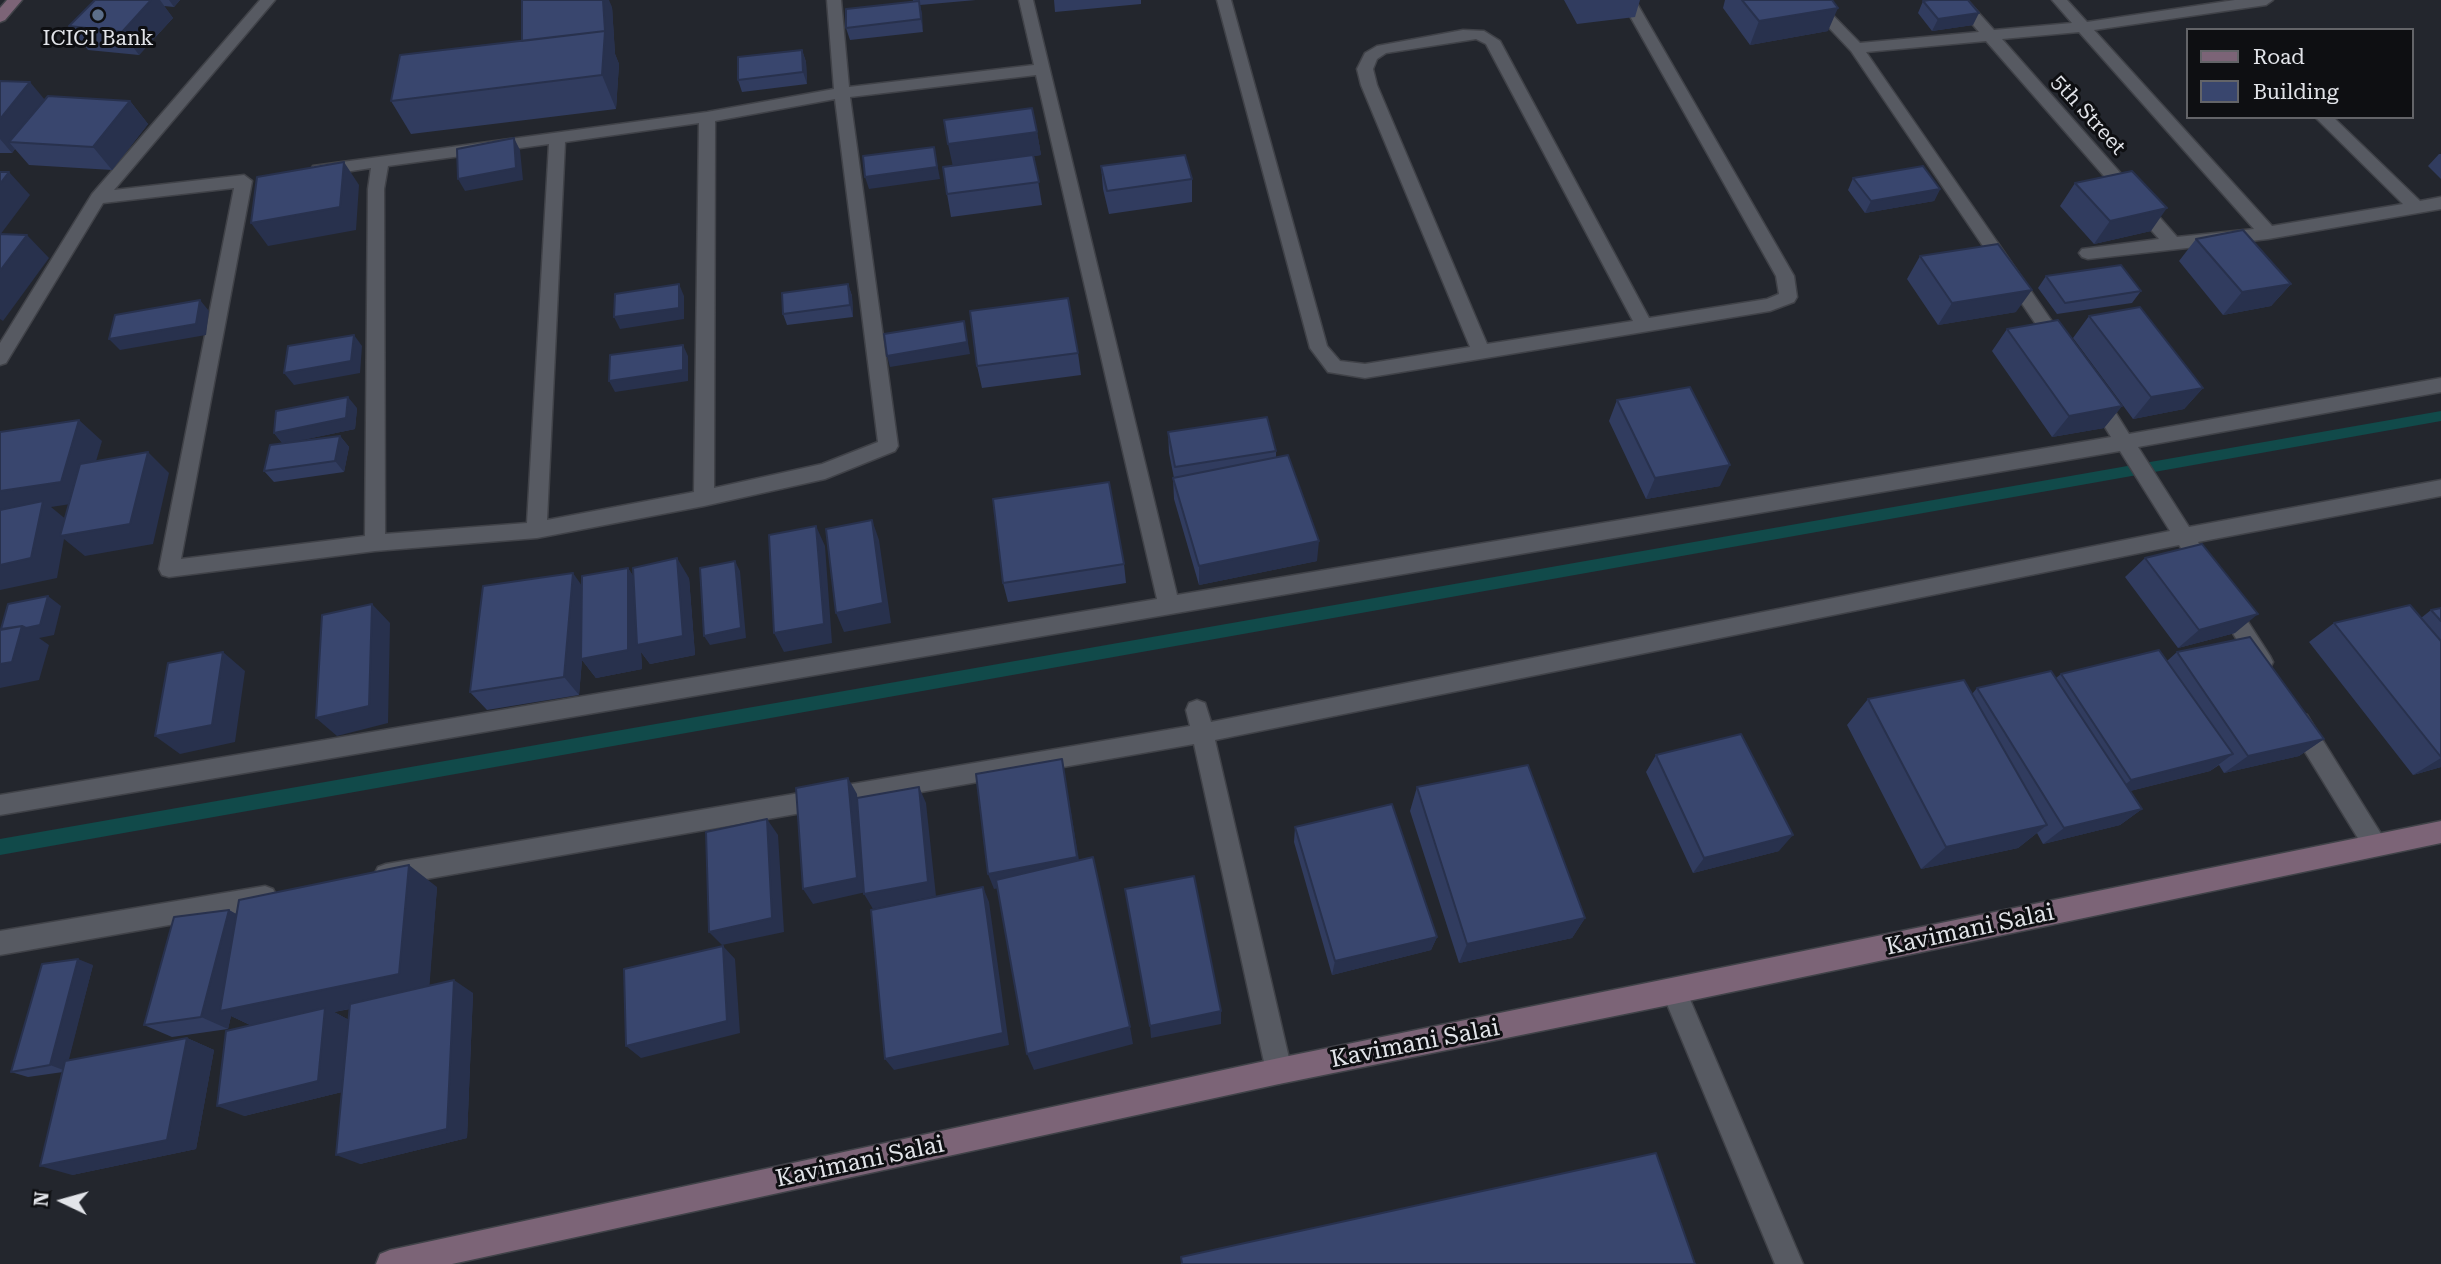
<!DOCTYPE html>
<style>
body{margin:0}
#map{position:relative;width:2441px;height:1264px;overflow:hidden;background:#23262d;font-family:"Roboto Serif",serif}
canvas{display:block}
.legend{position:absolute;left:2186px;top:28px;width:228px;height:91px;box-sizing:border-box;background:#0e0f12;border:2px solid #636468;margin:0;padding:9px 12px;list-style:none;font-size:21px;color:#e2e4e9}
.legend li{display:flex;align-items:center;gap:14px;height:35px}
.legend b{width:35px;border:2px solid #636468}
.north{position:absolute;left:28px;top:1166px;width:70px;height:70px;-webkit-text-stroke:5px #0e0f12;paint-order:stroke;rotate:275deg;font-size:19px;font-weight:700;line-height:28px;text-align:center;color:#e2e4e9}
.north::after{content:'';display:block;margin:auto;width:24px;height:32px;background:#e2e4e9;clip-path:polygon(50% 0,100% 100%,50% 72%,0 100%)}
</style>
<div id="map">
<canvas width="2441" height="1264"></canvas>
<ul class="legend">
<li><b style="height:9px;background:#7c6477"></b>Road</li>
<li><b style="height:19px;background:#39466e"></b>Building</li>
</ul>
<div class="north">N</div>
</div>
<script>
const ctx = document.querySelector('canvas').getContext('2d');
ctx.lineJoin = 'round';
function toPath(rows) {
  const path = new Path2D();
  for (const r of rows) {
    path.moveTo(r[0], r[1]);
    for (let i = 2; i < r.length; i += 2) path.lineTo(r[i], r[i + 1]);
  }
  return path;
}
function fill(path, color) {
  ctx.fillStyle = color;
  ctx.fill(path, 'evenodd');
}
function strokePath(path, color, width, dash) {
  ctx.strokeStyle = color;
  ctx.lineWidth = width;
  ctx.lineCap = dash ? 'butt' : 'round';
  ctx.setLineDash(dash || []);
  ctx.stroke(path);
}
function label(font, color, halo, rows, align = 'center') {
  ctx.font = font + ' "Roboto Serif",serif';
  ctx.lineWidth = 6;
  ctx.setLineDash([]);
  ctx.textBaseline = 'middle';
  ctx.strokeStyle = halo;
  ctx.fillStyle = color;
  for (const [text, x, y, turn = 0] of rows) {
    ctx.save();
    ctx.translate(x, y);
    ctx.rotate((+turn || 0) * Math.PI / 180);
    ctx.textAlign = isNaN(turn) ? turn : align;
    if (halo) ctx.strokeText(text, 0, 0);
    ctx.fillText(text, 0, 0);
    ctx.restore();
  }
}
const stream = toPath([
 [2441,411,2441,421,0,855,0,839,2441,411]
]);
const street = toPath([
 [260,0,275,0,114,190,244,175,252,181,181,559,365,536,368,189,371,168,319,176,313,174,311,170,313,166,707,112,834,89,827,0,841,0,849,87,1034,65,1019,0,1033,0,1177,595,2111,437,2086,396,2088,391,2095,389,2102,391,2129,434,2441,378,2441,392,2138,447,2189,527,2441,480,2441,496,2198,542,2200,545,2197,551,2190,553,2183,551,2179,545,1215,740,1292,1071,1288,1080,1279,1084,1270,1080,1266,1071,1194,744,386,886,378,883,374,875,378,867,386,864,1190,726,1186,710,1189,703,1197,700,1205,703,1211,722,2170,531,2120,451,0,815,0,795,1157,599,1036,75,850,97,898,446,895,451,825,479,704,506,537,538,375,551,169,577,162,575,159,569,234,188,103,203,6,363,0,365,0,343,92,194,260,0],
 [835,99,878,442,822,464,714,488,715,121,835,99],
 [699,123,694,492,547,520,565,142,699,123],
 [549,144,527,523,385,534,384,189,388,166,549,144],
 [1217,0,1231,0,1327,346,1340,361,1365,364,1470,347,1361,85,1357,69,1365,53,1377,46,1463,30,1484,31,1500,41,1649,318,1767,299,1779,294,1776,276,1621,0,1635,0,1794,276,1797,297,1794,302,1770,311,1365,378,1328,372,1310,348,1217,0],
 [1476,39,1486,44,1633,321,1487,344,1377,85,1373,69,1377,59,1386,53,1476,39],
 [1803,0,1818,0,1860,43,1979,32,1952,0,1967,0,1994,30,2072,23,2052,0,2067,0,2087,22,2235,0,2273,0,2266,5,2094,30,2272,226,2403,204,2315,117,2333,117,2420,201,2441,197,2441,209,2268,239,2088,259,2082,257,2079,253,2082,249,2159,239,1986,41,1866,52,2069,346,2066,351,2054,351,1851,51,1803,0],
 [2079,32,2254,229,2177,237,2002,39,2079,32],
 [2227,597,2234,600,2270,656,2273,662,2270,668,2262,671,2254,668,2220,612,2217,606,2220,600,2227,597],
 [2299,712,2307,715,2383,837,2387,845,2383,853,2375,856,2367,853,2291,729,2288,722,2291,715,2299,712],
 [265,886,273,889,277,897,273,905,265,908,0,955,0,931,265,886],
 [1674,980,1683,983,1803,1264,1775,1264,1662,992,1665,983,1674,980]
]);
const secondary = toPath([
 [7,0,22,0,5,20,0,22,0,8,7,0],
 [2441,821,2441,843,1674,1004,1279,1084,452,1264,376,1264,380,1254,390,1250,1279,1058,2441,821]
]);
const wall = toPath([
 [95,0,180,0,174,7,164,6,173,18,139,55,88,50,69,26],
 [913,0,976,0,920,5,923,32,850,40,846,28,913,2],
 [1054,0,1141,0,1141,4,1055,12],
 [1564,0,1640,0,1635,17,1577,24],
 [1725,0,1832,0,1828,31,1750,45,1723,8],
 [1923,1,1973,25,1932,31,1918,13],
 [612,7,615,54,619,64,616,109,411,134,391,101,522,41],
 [802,50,806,62,807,84,742,92,738,80],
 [0,81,45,100,130,101,148,124,112,170,29,165,15,149,12,153,0,153],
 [1037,132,1041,155,1034,156,1042,205,951,217,947,194,952,165],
 [2439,154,2441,154,2441,179,2428,166],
 [1101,166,1192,179,1192,202,1109,214,1103,189],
 [1853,178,1940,189,1934,201,1865,213,1848,190],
 [2075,183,2151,231,2094,244,2060,206],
 [2196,239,2291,284,2271,306,2223,315,2179,261],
 [1920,256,2016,312,1938,325,1907,279],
 [2046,276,2141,291,2132,303,2057,314,2038,288],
 [848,284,852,296,853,317,787,325,783,314],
 [2089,316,2203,388,2184,409,2133,419,2073,338],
 [2007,329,2122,406,2104,428,2052,437,1992,351],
 [1078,353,1081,375,982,388,977,366],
 [1617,400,1720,486,1646,499,1609,421],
 [357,408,355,429,287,443,340,436,349,447,344,472,274,482,264,471,283,444,274,433],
 [1168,432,1276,451,1276,458,1317,561,1199,585,1174,499,1173,478,1174,478,1169,453],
 [2145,558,2235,633,2178,648,2125,577],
 [1124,564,1126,583,1008,602,1003,583],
 [628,568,633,576,689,578,695,655,650,664,641,652,642,669,596,678,582,660,579,695,487,710,470,692,582,586],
 [2441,608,2441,767,2413,775,2309,642,2334,623,2421,618,2431,610],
 [2177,652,2324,739,2299,756,2224,773,2219,765,2210,771,2130,791,2142,809,2120,825,2043,844,2037,833,2018,848,1921,869,1847,725,1868,699,1972,694,1977,688,2056,678,2061,674,2167,661],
 [1656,755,1779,851,1693,873,1646,772],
 [1417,787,1585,918,1572,938,1459,963,1410,811],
 [1295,827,1437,937,1431,950,1332,975,1294,842],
 [437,887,429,986,473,993,467,1138,360,1164,342,1092,244,1116,250,1025,231,1016,228,1029,172,1037,144,1025,229,910,236,914],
 [350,1009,349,1020,334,1012],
 [93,965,68,1061,187,1038,214,1050,196,1149,72,1175,63,1072,28,1077,11,1072]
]);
const shadedWall = toPath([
 [151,0,160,0,173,18,139,55,122,32],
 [169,0,180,0,174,7],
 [603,0,609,0,612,7,615,54,619,64,616,109,602,75],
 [919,1,922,13,923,32,921,19],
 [1838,8,1828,31,1750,45,1759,21],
 [1979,13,1973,25,1932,31,1938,19],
 [802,50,806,62,807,84,803,72],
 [30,82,50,106,9,142,15,149,12,153,0,139,0,119],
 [130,101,148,124,112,170,93,147],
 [1037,132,1041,155,953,167,948,144],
 [514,138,520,150,523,180,465,191,458,179],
 [934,147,940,179,869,189,865,177],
 [344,162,359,185,356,230,268,246,251,223],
 [9,172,30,195,0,235,0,184],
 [1940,189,1934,201,1865,213,1871,201],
 [2167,208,2151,231,2094,244,2110,221],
 [27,235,49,258,3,321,0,319,0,271],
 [679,284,684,296,684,319,620,329,614,317],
 [848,284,852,296,853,317,850,305],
 [2291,284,2271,306,2223,315,2242,292],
 [2032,290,2016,312,1938,325,1952,303],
 [200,300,209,311,206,335,120,350,109,339],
 [964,321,970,354,890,367,887,356],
 [354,335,362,346,360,373,294,385,284,373],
 [683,345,688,356,688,381,615,392,609,381],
 [2203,388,2184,409,2133,419,2151,397],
 [348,397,357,408,355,429,283,444,274,433],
 [2122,406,2104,428,2052,437,2069,416],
 [79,420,102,441,84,502,51,507,68,521,148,452,169,473,153,544,85,556,64,539,57,578,0,590,0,491],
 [340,436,349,447,344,472,335,461],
 [1730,465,1720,486,1646,499,1655,478],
 [872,520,879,540,891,623,844,632,836,613],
 [816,526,825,546,832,643,784,652,774,633],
 [1319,541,1317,561,1199,585,1199,566],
 [677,558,689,578,695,655,650,664,641,652,642,669,596,678,582,660,579,695,564,677,573,573,587,593,628,568,640,587],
 [735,561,740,571,746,638,710,645,704,636],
 [48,596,61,606,54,635,39,638,49,645,39,680,0,688,0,664,22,626],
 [372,604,390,623,388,723,337,736,316,718],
 [2258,614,2235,633,2178,648,2199,630],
 [223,652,245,671,235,742,180,754,155,736],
 [2324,739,2299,756,2224,773,2248,756],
 [2233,754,2210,771,2110,796,2131,780],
 [2441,758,2441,767,2413,775],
 [1062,759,1081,872,994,889,988,874],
 [848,778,857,794,866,892,813,904,803,889],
 [919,787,926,803,936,896,873,909,864,894],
 [2142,809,2120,825,2043,844,2064,828],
 [767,819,778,835,784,932,722,945,709,932],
 [2047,825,2018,848,1921,869,1946,847],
 [1793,835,1779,851,1693,873,1704,858],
 [409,865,437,887,429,992,334,1012,349,1020,342,1092,244,1116,217,1106,257,1028,231,1016,228,1029,201,1017,229,910,253,924],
 [983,887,989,902,1009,1045,894,1070,885,1059],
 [1585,918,1572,938,1459,963,1467,944],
 [1437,937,1431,950,1332,975,1335,961],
 [723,946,735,959,740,1033,641,1058,626,1046],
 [78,959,93,965,66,1071,50,1065],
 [454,980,473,993,467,1138,360,1164,336,1155],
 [1221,1011,1221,1024,1151,1038,1150,1026],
 [1130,1027,1133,1044,1034,1070,1027,1054],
 [187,1038,214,1050,196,1149,72,1175,40,1166]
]);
const building = toPath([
 [95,0,151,0,122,32,69,26,95,0],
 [522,0,603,0,605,31,522,41,522,0],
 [1742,0,1832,0,1838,8,1759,21,1742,0],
 [1929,0,1968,0,1979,13,1938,19,1923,1,1929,0],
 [919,1,921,19,846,28,846,9,919,1],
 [605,31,602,75,391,101,400,55,605,31],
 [802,50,803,72,738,80,738,57,802,50],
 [0,81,30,82,0,119,0,81],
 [48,96,130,101,93,147,9,142,48,96],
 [1032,108,1037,132,948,144,944,120,1032,108],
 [514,138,516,168,458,179,457,149,514,138],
 [934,147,937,167,865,177,863,156,934,147],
 [1033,155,1039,182,947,194,943,167,1033,155],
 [1185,155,1192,179,1107,191,1101,166,1185,155],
 [344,162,340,207,251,223,257,177,344,162],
 [1923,166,1940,189,1871,201,1853,178,1923,166],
 [2132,171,2167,208,2110,221,2075,183,2132,171],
 [0,172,9,172,0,184,0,172],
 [2243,230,2291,284,2242,292,2196,239,2243,230],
 [0,234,27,235,0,271,0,234],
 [1998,244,2032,290,1952,303,1920,256,1998,244],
 [2121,265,2141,291,2065,303,2046,276,2121,265],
 [679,284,679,308,614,317,615,294,679,284],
 [848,284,850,305,783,314,782,293,848,284],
 [1068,298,1078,353,977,366,970,311,1068,298],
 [200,300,196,324,109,339,115,315,200,300],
 [2140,307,2203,388,2151,397,2089,316,2140,307],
 [2058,320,2122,406,2069,416,2007,329,2058,320],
 [964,321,967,342,887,356,884,334,964,321],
 [354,335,351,361,284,373,288,346,354,335],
 [683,345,683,370,609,381,610,355,683,345],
 [1690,387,1730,465,1655,478,1617,400,1690,387],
 [348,397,346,418,274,433,276,411,348,397],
 [1267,417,1276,451,1175,467,1168,432,1267,417],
 [79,420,61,482,0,491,0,432,79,420],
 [340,436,335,461,264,471,270,445,340,436],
 [148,452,130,524,60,536,80,464,148,452],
 [1288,455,1319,541,1199,566,1173,478,1288,455],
 [1109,482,1124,564,1003,583,993,499,1109,482],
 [43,501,31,558,0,565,0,510,43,501],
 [872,520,883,603,836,613,826,529,872,520],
 [816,526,824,624,774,633,769,535,816,526],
 [2202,544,2258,614,2199,630,2145,558,2202,544],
 [677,558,683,636,637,645,633,568,677,558],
 [735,561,741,628,704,636,700,568,735,561],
 [628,568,628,650,581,659,582,576,628,568],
 [573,573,564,677,470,692,483,586,573,573],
 [48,596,40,625,26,628,22,626,1,629,8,604,48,596],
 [372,604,369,706,316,718,322,615,372,604],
 [2410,605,2441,641,2441,757,2334,623,2410,605],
 [2441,608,2441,621,2431,610,2441,608],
 [22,626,12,662,0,664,0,630,22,626],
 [2250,637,2324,739,2248,756,2177,652,2250,637],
 [2159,650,2233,754,2131,780,2061,674,2159,650],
 [223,652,212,725,155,736,168,663,223,652],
 [2051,671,2142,809,2064,828,1977,688,2051,671],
 [1964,680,2047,825,1946,847,1868,699,1964,680],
 [1741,734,1793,835,1704,858,1656,755,1741,734],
 [1062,759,1077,857,988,874,976,774,1062,759],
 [1528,765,1585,918,1467,944,1417,787,1528,765],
 [848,778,857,878,803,889,796,788,848,778],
 [919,787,928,882,864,894,857,798,919,787],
 [1392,804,1437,937,1335,961,1295,827,1392,804],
 [767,819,772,918,709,932,706,832,767,819],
 [1093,857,1130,1027,1027,1054,996,880,1093,857],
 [409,865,399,974,220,1011,239,900,409,865],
 [1194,876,1221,1011,1150,1026,1125,889,1194,876],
 [983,887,1003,1033,885,1059,871,910,983,887],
 [229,910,201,1017,144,1025,174,917,229,910],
 [723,946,727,1021,626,1046,624,969,723,946],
 [78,959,50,1065,11,1072,42,964,78,959],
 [454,980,447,1129,336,1155,350,1004,454,980],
 [325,1008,318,1081,217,1106,226,1031,325,1008],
 [187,1038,167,1140,40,1166,65,1061,187,1038],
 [1656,1153,1695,1264,1182,1264,1181,1257,1656,1153]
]);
const markers = [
 [98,15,7,"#5c6f8a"]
];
const farPoinames = [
 ["ICICI Bank",98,39]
];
const farStreetnames = [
 ["5th Street",2088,115,48]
];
const streetNames = [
 ["Kavimani Salai",1970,930,-12],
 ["Kavimani Salai",1415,1044,-11],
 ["Kavimani Salai",860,1162,-12]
];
fill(stream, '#114a4a');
strokePath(street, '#404248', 3);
strokePath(secondary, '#404248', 3);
fill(street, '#575a62');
fill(secondary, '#7c6477');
fill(wall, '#313c5f');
fill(shadedWall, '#28314d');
fill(building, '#39466e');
strokePath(building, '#28314d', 2);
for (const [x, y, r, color] of markers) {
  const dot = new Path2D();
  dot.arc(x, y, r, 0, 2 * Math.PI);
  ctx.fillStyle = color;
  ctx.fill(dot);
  strokePath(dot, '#0e0f12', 2.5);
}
label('21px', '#e2e4e9', '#0e0f12', farPoinames);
label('21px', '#e2e4e9', '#0e0f12', farStreetnames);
label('24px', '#e2e4e9', '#0e0f12', streetNames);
</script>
